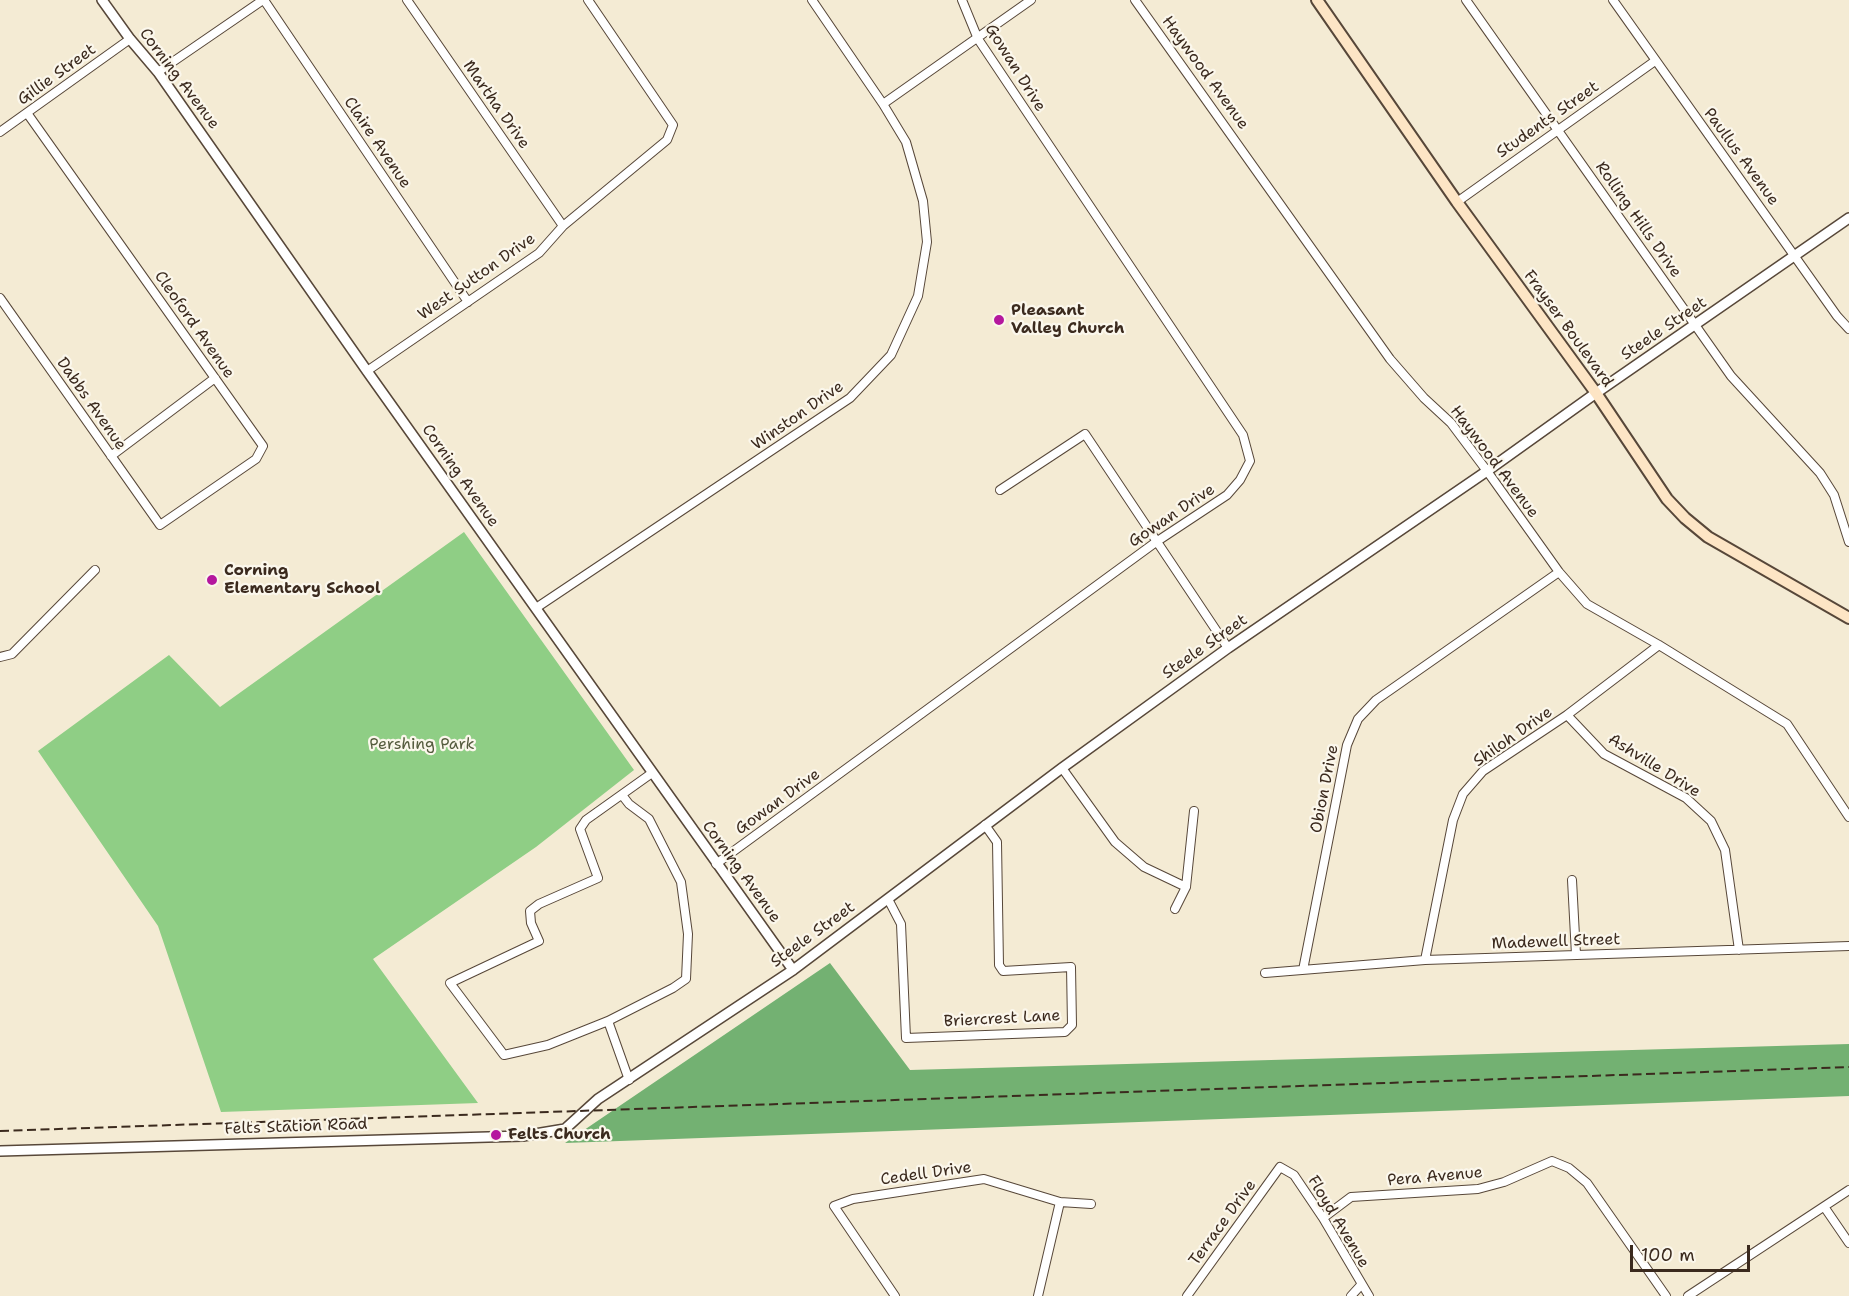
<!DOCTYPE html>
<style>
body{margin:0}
#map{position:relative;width:1849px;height:1296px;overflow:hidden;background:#f4ebd4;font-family:"Shantell Sans",sans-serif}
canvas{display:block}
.scale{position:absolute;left:1630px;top:1245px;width:120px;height:27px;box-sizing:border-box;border:3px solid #3b2a1e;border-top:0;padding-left:8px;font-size:18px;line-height:21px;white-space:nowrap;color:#3b2a1e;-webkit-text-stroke:4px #fbf7ec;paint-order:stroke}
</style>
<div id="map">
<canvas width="1849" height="1296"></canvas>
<div class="scale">100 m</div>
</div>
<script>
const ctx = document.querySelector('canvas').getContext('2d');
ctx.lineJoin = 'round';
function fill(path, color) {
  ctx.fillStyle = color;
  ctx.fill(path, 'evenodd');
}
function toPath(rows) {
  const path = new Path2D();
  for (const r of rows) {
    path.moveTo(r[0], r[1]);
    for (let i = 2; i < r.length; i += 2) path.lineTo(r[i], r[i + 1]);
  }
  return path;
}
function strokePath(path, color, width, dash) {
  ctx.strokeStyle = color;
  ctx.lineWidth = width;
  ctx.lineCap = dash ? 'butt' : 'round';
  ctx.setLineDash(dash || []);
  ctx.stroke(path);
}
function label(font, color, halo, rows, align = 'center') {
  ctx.font = font + ' "Shantell Sans",sans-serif';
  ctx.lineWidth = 4.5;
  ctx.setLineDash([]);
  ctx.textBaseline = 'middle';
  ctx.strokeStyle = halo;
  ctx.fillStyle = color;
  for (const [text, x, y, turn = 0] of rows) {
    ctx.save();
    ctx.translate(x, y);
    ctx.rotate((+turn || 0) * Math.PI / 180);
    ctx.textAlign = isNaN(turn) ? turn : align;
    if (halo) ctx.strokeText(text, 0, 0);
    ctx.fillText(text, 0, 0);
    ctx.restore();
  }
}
const green = toPath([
 [464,532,634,770,536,847,373,959,478,1103,221,1112,158,926,38,751,169,655,220,707]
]);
const forest = toPath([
 [830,963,910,1070,1849,1044,1849,1096,565,1143]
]);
const minor = toPath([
 [264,0,468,302],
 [407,0,563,226],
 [1135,0,1390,359,1424,398,1451,423,1487,471,1559,572,1587,604,1659,645,1787,724,1849,817],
 [1466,0,1731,376,1820,473,1834,495,1849,542],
 [1613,0,1837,316,1849,329],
 [158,72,263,0],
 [883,104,1031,0],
 [0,132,130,39],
 [1457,202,1655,61],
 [0,298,160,525,256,459,263,446,27,113],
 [367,371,539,253,563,226,667,140,673,125,588,0],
 [111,456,215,378],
 [1000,490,1085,434,1228,648],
 [536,608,850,398,891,355,918,296,927,242,923,201,906,142,883,104,812,0],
 [0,657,12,654,95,570],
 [1567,715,1604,754,1686,798,1711,821,1725,850,1739,950],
 [1062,768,1115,842,1144,867,1186,887],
 [622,795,629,804,649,819,681,882,688,934,686,979,673,988,608,1021,548,1045,504,1055,450,983,539,941,531,923,530,911,539,904,598,878,580,829,586,820,652,773],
 [716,864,1156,542,1227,495,1240,480,1250,461,1243,435,978,39,962,0],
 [1572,880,1576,955],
 [888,899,901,924,906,1038,1065,1032,1072,1025,1071,967,1003,971,999,965,997,842,985,825],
 [1175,909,1186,887,1194,811],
 [1425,960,1453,820,1463,794,1483,771,1567,715,1659,645],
 [1303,970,1347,745,1358,719,1376,700,1559,572],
 [1265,973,1425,960,1849,946],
 [608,1021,629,1080],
 [1825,1208,1849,1243],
 [1323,1218,1351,1197,1478,1189,1504,1182,1552,1161,1569,1168,1587,1183,1666,1296],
 [895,1296,834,1206,853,1199,984,1179,1060,1202,1091,1204],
 [1038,1296,1060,1202],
 [1187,1296,1280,1167,1294,1175,1323,1218,1369,1296],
 [1351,1296,1361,1285],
 [1688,1296,1849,1190]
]);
const tertiary = toPath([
 [102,0,130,39,158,72,367,371,793,970],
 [0,1151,523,1136,565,1129,598,1099,793,970,1062,768,1228,648,1487,471,1596,393,1849,218]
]);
const secondary = toPath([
 [1317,0,1457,202,1596,393,1667,499,1685,518,1708,537,1849,618]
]);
const rail = toPath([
 [0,1131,1849,1067]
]);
const markers = [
 [999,320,6,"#b5179e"],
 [212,580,6,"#b5179e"],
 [496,1135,6,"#b5179e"]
];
const streetNames = [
 ["Gowan Drive",1015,68,58],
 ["Haywood Avenue",1205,73,54],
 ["Gillie Street",57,75,-36],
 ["Corning Avenue",179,79,53],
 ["Martha Drive",496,105,55],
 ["Students Street",1548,120,-35],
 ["Claire Avenue",377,143,56],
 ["Paullus Avenue",1741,157,54],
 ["Rolling Hills Drive",1638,220,55],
 ["West Sutton Drive",477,277,-35],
 ["Cleoford Avenue",194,325,55],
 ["Frayser Boulevard",1568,329,54],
 ["Steele Street",1664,329,-34],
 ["Dabbs Avenue",91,404,55],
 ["Winston Drive",798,416,-35],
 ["Haywood Avenue",1494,462,53],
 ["Corning Avenue",460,476,55],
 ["Gowan Drive",1172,516,-34],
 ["Steele Street",1205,647,-35],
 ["Shiloh Drive",1513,737,-35],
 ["Ashville Drive",1654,766,32],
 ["Obion Drive",1325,789,-79],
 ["Gowan Drive",778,802,-36],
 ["Corning Avenue",741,872,54],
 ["Steele Street",813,935,-36],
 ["Madewell Street",1556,942,-2],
 ["Briercrest Lane",1002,1019,-3],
 ["Felts Station Road",296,1127,-2],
 ["Cedell Drive",926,1174,-8],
 ["Pera Avenue",1435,1177,-5],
 ["Floyd Avenue",1338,1222,59],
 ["Terrace Drive",1223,1223,-54]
];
const poiNames = [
 ["Pleasant",1011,311],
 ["Valley Church",1011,329],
 ["Corning",224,571],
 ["Elementary School",224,589],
 ["Felts Church",508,1135]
];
const parkNames = [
 ["Pershing Park",422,745]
];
fill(green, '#8fce85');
fill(forest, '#73b172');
strokePath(minor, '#574739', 10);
strokePath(tertiary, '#574739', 12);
strokePath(secondary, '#574739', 14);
strokePath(minor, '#fff', 8);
strokePath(tertiary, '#fff', 9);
strokePath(secondary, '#fde5c5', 10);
strokePath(rail, '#3b2a1e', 2, [9, 4.5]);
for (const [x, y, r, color] of markers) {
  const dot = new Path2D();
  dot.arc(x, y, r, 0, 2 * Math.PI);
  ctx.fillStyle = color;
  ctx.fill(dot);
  strokePath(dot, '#fbf7ec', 2);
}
label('16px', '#3b2a1e', '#fbf7ec', streetNames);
label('bold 16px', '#3b2a1e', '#fbf7ec', poiNames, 'left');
label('16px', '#545b3d', '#fbf7ec', parkNames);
</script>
